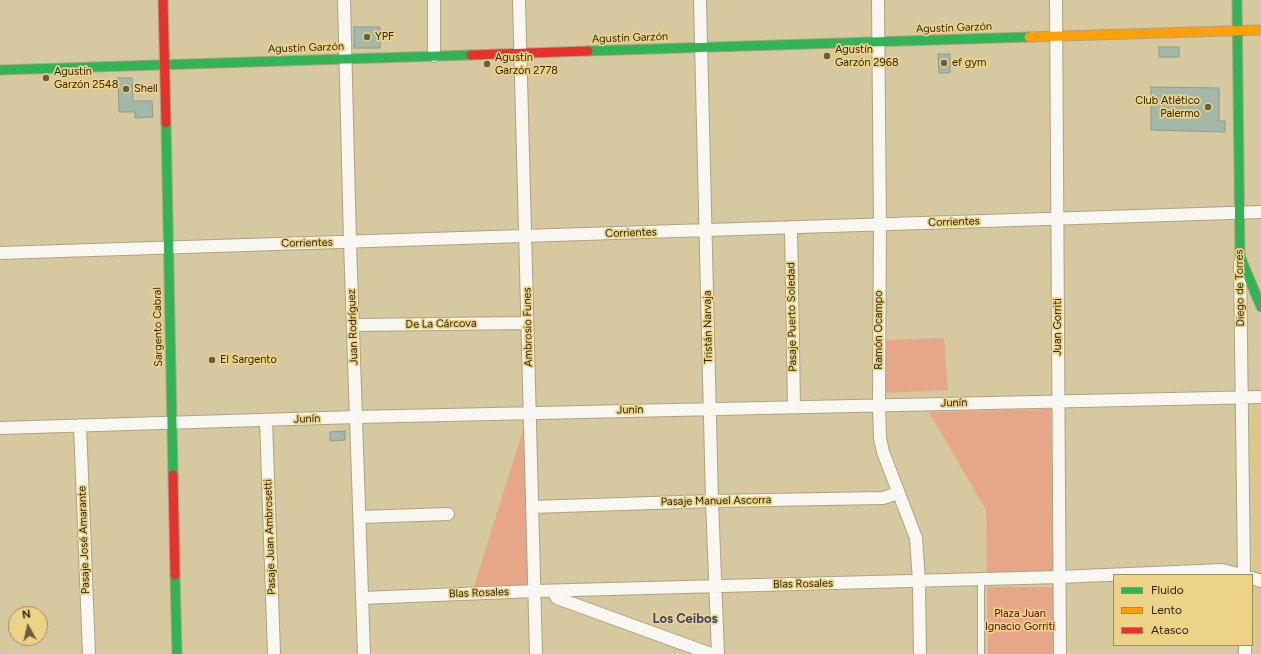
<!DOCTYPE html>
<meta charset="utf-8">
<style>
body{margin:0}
#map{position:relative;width:1261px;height:654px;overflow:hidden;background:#d6c89f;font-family:Figtree,sans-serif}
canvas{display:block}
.legend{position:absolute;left:1113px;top:574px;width:140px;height:72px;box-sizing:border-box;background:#edd388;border:1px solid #a18d54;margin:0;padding:5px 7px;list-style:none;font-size:12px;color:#2f2505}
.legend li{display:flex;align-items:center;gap:8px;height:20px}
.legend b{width:20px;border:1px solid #a18d54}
.north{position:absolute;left:8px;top:606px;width:40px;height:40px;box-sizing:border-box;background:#edd388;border:1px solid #a18d54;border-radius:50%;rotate:352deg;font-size:11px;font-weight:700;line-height:16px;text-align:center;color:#2f2505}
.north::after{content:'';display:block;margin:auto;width:14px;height:18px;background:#695e3b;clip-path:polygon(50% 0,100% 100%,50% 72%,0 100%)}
</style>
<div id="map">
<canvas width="1261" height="654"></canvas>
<ul class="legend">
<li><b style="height:5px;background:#30b455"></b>Fluido</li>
<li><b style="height:5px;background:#ff9f0a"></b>Lento</li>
<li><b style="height:5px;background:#e5322d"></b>Atasco</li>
</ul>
<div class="north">N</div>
</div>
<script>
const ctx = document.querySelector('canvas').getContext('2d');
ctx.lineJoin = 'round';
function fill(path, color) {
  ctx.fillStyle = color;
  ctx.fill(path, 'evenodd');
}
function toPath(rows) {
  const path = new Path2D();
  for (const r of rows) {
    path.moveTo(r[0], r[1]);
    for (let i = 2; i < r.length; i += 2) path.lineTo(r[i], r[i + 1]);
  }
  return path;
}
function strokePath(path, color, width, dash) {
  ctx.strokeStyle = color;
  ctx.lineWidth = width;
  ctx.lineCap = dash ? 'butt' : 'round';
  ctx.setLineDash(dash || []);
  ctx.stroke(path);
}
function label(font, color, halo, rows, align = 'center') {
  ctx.font = font + ' Figtree,sans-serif';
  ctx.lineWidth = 3.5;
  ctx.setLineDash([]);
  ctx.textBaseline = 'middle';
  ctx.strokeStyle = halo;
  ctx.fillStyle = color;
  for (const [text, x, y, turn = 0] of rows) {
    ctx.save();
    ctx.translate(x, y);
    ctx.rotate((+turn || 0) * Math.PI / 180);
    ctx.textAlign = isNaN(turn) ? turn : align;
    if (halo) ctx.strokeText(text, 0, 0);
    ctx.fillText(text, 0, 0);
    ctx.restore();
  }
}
const built = toPath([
 [1251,409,1261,409,1261,654,1256,654]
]);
const green = toPath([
 [944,338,948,390,885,393,885,340],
 [1051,409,1053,572,987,573,986,510,929,412],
 [524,427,529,581,525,585,474,586],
 [987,587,1054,587,1053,654,988,654]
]);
const building = toPath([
 [354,27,380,27,380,48,354,48,354,27],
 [1159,47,1179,47,1179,57,1159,57,1159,47],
 [938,54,950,54,950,73,939,73,938,54],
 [118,78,132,78,133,101,152,101,153,117,135,118,135,112,119,112,118,78],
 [1151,87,1219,88,1219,121,1225,121,1225,132,1151,130,1151,87],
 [345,431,345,440,330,441,330,432,345,431]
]);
const lane = toPath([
 [981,579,981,654]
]);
const street = toPath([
 [344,0,350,242,364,654],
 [519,0,536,654],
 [700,0,712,501,718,654],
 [878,0,880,225,879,405,880,438,883,452,916,538,919,581,920,654],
 [1056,0,1060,654],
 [434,56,434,0],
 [791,227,794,407],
 [0,253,1261,212],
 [1240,263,1244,575],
 [354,325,527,323],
 [266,420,274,654],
 [80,425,89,654],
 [0,428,356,417,1261,397],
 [532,507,712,501,883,498,898,493],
 [360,517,448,514],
 [1252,578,1261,581],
 [553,591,557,598,711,654],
 [362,598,535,591,1059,577,1222,570,1242,575],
 [1245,645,1245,654]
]);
const fast = toPath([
 [1237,0,1240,256,1261,307],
 [588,51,1029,37],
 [0,70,471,55],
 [166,123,173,475],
 [175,575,177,654]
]);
const slow = toPath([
 [1029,37,1261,30]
]);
const jam = toPath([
 [163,0,166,123],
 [471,55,588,51],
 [173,475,175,575]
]);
const rail = toPath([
 [0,652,6,654]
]);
const markers = [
 [367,37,4,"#695e3b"],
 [827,56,4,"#695e3b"],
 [944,63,4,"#695e3b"],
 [487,64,4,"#695e3b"],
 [46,78,4,"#695e3b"],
 [126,89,4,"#695e3b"],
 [1208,107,4,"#695e3b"],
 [212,360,4,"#695e3b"]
];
const streetNames = [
 ["Agustín Garzón",954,28,-2],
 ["Agustín Garzón",630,38,-2],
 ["Agustín Garzón",306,48,-2],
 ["Corrientes",954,222,-2],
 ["Corrientes",631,233,-2],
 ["Corrientes",307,243,-1],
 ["Diego de Torres",1240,288,-91],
 ["Pasaje Puerto Soledad",792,317,-91],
 ["De La Cárcova",441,324,-1],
 ["Sargento Cabral",158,327,-91],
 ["Juan Rodríguez",353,327,-92],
 ["Ambrosio Funes",528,327,-91],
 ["Tristán Narvaja",708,327,-91],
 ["Juan Gorriti",1058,327,-90],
 ["Ramón Ocampo",879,330,-90],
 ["Junín",954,403,-1],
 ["Junín",630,410,-1],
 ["Junín",307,419,-2],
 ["Pasaje Manuel Ascorra",716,501,-1],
 ["Pasaje Juan Ambrosetti",270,537,-92],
 ["Pasaje José Amarante",84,540,-92],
 ["Blas Rosales",803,584,-1],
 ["Blas Rosales",479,593,-2]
];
const poiNames = [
 ["YPF",375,37],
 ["Agustín",835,50],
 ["Garzón 2968",835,63],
 ["Agustín",495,58],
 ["Garzón 2778",495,71],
 ["ef gym",952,63],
 ["Agustín",54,72],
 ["Garzón 2548",54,85],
 ["Shell",134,89],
 ["Club Atlético",1200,101,"right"],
 ["Palermo",1200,114,"right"],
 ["El Sargento",220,360]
];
const parkNames = [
 ["Plaza Juan",1020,614],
 ["Ignacio Gorriti",1020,627]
];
const quarterNames = [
 ["Los Ceibos",685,619]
];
fill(built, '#ddc787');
fill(green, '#e8a689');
fill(building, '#a4b8a9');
strokePath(building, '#8c9b8c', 1);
strokePath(lane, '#ada281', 8);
strokePath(street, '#ada281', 14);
strokePath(fast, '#ada281', 11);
strokePath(slow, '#ada281', 11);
strokePath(jam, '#ada281', 11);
strokePath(lane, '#f9f7f1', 6);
strokePath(street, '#f9f7f1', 12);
strokePath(fast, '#30b455', 9);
strokePath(slow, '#ff9f0a', 9);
strokePath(jam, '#e5322d', 9);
strokePath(rail, '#ccc7ba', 3, [8, 4]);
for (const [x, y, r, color] of markers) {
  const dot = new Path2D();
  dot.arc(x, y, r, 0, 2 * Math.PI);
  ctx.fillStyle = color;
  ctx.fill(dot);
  strokePath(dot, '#edd388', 1.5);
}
label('11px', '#2f2505', '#edd388', streetNames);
label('11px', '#2f2505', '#edd388', poiNames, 'left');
label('11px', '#570e05', '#edd388', parkNames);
label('bold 13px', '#374681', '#edd388', quarterNames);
</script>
